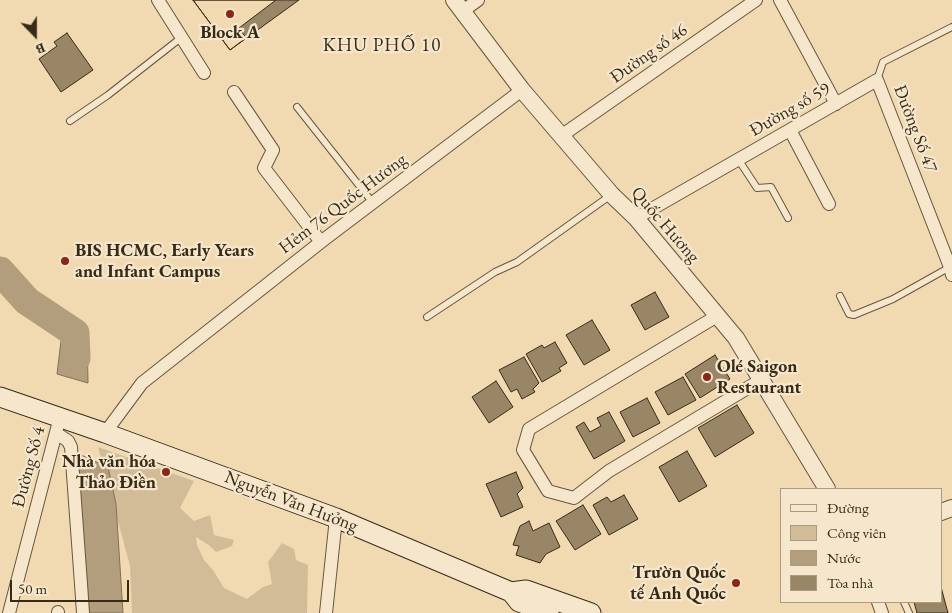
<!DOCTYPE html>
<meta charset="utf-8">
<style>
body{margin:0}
#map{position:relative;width:952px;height:613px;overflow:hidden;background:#f1dab1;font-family:"EB Garamond",serif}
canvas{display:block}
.legend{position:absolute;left:780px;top:488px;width:162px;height:115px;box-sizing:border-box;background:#f6e7cc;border:1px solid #aa9b84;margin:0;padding:6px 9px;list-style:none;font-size:15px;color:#372a17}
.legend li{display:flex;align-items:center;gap:10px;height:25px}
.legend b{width:25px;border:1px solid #aa9b84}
.north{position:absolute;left:10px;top:10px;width:50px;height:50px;-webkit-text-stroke:4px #f6e7cc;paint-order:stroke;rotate:158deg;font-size:14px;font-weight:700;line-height:20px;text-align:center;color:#372a17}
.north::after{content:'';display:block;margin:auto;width:18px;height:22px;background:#372a17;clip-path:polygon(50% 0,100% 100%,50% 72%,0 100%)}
.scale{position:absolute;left:10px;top:580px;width:119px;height:22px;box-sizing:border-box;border:2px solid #372a17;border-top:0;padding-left:6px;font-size:15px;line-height:18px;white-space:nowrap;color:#372a17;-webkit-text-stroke:4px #f6e7cc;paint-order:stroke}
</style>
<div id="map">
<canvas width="952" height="613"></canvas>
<ul class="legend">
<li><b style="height:6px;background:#f6e7cc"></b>Đường</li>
<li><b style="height:14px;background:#d1bc97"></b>Công viên</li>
<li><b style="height:14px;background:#b29e7d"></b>Nước</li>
<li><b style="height:14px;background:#988667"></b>Tòa nhà</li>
</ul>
<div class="north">B</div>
<div class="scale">50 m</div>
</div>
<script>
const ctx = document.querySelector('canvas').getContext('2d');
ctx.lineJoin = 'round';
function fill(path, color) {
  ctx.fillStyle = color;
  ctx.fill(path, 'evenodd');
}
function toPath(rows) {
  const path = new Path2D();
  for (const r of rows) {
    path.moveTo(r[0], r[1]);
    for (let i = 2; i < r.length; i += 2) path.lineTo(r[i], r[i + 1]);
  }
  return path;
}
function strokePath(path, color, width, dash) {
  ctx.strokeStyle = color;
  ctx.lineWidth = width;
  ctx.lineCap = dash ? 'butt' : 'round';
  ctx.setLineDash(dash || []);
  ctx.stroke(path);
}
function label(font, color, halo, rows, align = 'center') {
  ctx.font = font + ' "EB Garamond",serif';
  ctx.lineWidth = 4.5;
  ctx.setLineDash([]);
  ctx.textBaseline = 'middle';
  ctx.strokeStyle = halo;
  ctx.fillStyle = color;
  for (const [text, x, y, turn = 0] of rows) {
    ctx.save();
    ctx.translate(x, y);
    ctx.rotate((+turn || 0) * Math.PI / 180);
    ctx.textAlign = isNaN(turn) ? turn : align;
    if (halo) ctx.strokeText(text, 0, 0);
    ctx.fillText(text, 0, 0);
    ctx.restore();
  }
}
const green = toPath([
 [98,447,194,481,180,508,194,521,210,515,214,535,234,540,232,546,216,552,210,546,196,537,197,545,204,560,213,570,224,588,247,599,263,587,272,584,268,562,282,543,294,549,296,560,308,565,307,613,132,613,130,566]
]);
const water = toPath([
 [64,316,87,327,88,383,57,374,64,316],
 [81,455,108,467,116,504,123,613,88,613,78,459,81,455]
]);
const river = toPath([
 [0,271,27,301,75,333,76,358]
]);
const building = toPath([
 [193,0,276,0,239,28,246,38,230,50,193,0],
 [193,0,299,0,230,50,193,0],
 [67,33,93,70,61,92,39,59,57,46,54,42,67,33],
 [655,292,669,317,645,330,631,305,655,292],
 [592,320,610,350,584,365,566,335,592,320],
 [555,342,567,363,559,368,561,371,542,382,526,354,542,345,544,348,555,342],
 [715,355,730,379,700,398,685,374,715,355],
 [524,357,539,383,533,389,535,392,522,399,517,389,511,392,499,370,524,357],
 [683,377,696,400,668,415,655,392,683,377],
 [496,381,513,407,489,423,472,397,496,381],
 [647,398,660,423,633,437,620,412,647,398],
 [737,405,754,433,715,457,698,428,737,405],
 [609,412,625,441,594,459,576,427,584,422,590,432,601,426,597,418,609,412],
 [687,451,707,486,679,502,659,467,687,451],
 [516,472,523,488,517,494,523,507,501,517,486,484,516,472],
 [624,495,638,519,609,535,593,505,607,497,611,502,624,495],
 [583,505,601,534,575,550,556,521,583,505],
 [529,521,533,531,549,523,560,547,546,554,540,563,516,555,519,546,513,545,520,526,529,521],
 [941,587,948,613,917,613,914,602,941,602,941,587]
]);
const service = toPath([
 [877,80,883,62,952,27],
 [297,107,373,203],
 [70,121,108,95,182,37],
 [738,159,757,188,771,187,788,218],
 [840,296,849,314,854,315,893,299,950,267],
 [427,317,495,272,517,262,611,195],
 [904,602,909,613]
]);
const minor = toPath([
 [158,0,204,73],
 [780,0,836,104],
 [463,11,478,0],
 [234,92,273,150,264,168,321,242],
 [790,130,829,204],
 [561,136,756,0],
 [636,218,877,80,950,267,952,275],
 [717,316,529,429,523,450,548,491,574,498,609,471,761,380],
 [56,433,68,441,71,447,81,584,83,613],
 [105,433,142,383,326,238,522,90],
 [878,602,882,613],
 [58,612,58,613],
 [9,613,60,417],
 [326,613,336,518]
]);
const tertiary = toPath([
 [454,0,522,90,612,195,636,218,736,338,827,489],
 [941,512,952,508]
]);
const secondary = toPath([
 [0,397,105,433,336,518,511,592,526,590,591,613],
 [511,592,519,602,549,613]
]);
const markers = [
 [230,14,5,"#8f2418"],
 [65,261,5,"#8f2418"],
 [707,377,5,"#8f2418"],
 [166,472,5,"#8f2418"],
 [736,583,5,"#8f2418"]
];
const poiNames = [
 ["Block A",230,33,"center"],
 ["BIS HCMC, Early Years",75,251],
 ["and Infant Campus",75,272],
 ["Olé Saigon",717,367],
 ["Restaurant",717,388],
 ["Nhà văn hóa",156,462,"right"],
 ["Thảo Điền",156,483,"right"],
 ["Trườn Quốc",726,573,"right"],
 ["tế Anh Quốc",726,594,"right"]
];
const streetNames = [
 ["Đường số 46",649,54,-35],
 ["Đường số 59",790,110,-30],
 ["Đường Số 47",915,129,69],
 ["Hẻm 76 Quốc Hương",343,204,-37],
 ["Quốc Hương",665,225,49],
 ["Đường Số 4",29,467,-75],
 ["Nguyễn Văn Hưởng",291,502,21]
];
const neighbourhoodNames = [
 ["KHU PHỐ 10",382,46]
];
fill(green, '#d1bc97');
fill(water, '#b29e7d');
strokePath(water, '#817054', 1);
strokePath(river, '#b29e7d', 29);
fill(building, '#988667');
strokePath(building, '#372a17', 1);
strokePath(service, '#66563e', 8);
strokePath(minor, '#66563e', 14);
strokePath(tertiary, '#66563e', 18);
strokePath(secondary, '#372a17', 21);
strokePath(service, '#f6e7cc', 6);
strokePath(minor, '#f6e7cc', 12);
strokePath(tertiary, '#f6e7cc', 16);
strokePath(secondary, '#f6e7cc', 19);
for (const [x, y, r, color] of markers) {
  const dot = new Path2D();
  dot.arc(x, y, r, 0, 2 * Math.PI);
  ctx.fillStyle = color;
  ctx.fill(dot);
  strokePath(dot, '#f6e7cc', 2);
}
label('bold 18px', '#372a17', '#f6e7cc', poiNames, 'left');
label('18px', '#372a17', '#f6e7cc', streetNames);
ctx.letterSpacing = '1px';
label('19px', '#372a17', '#f6e7cc', neighbourhoodNames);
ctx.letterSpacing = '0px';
</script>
